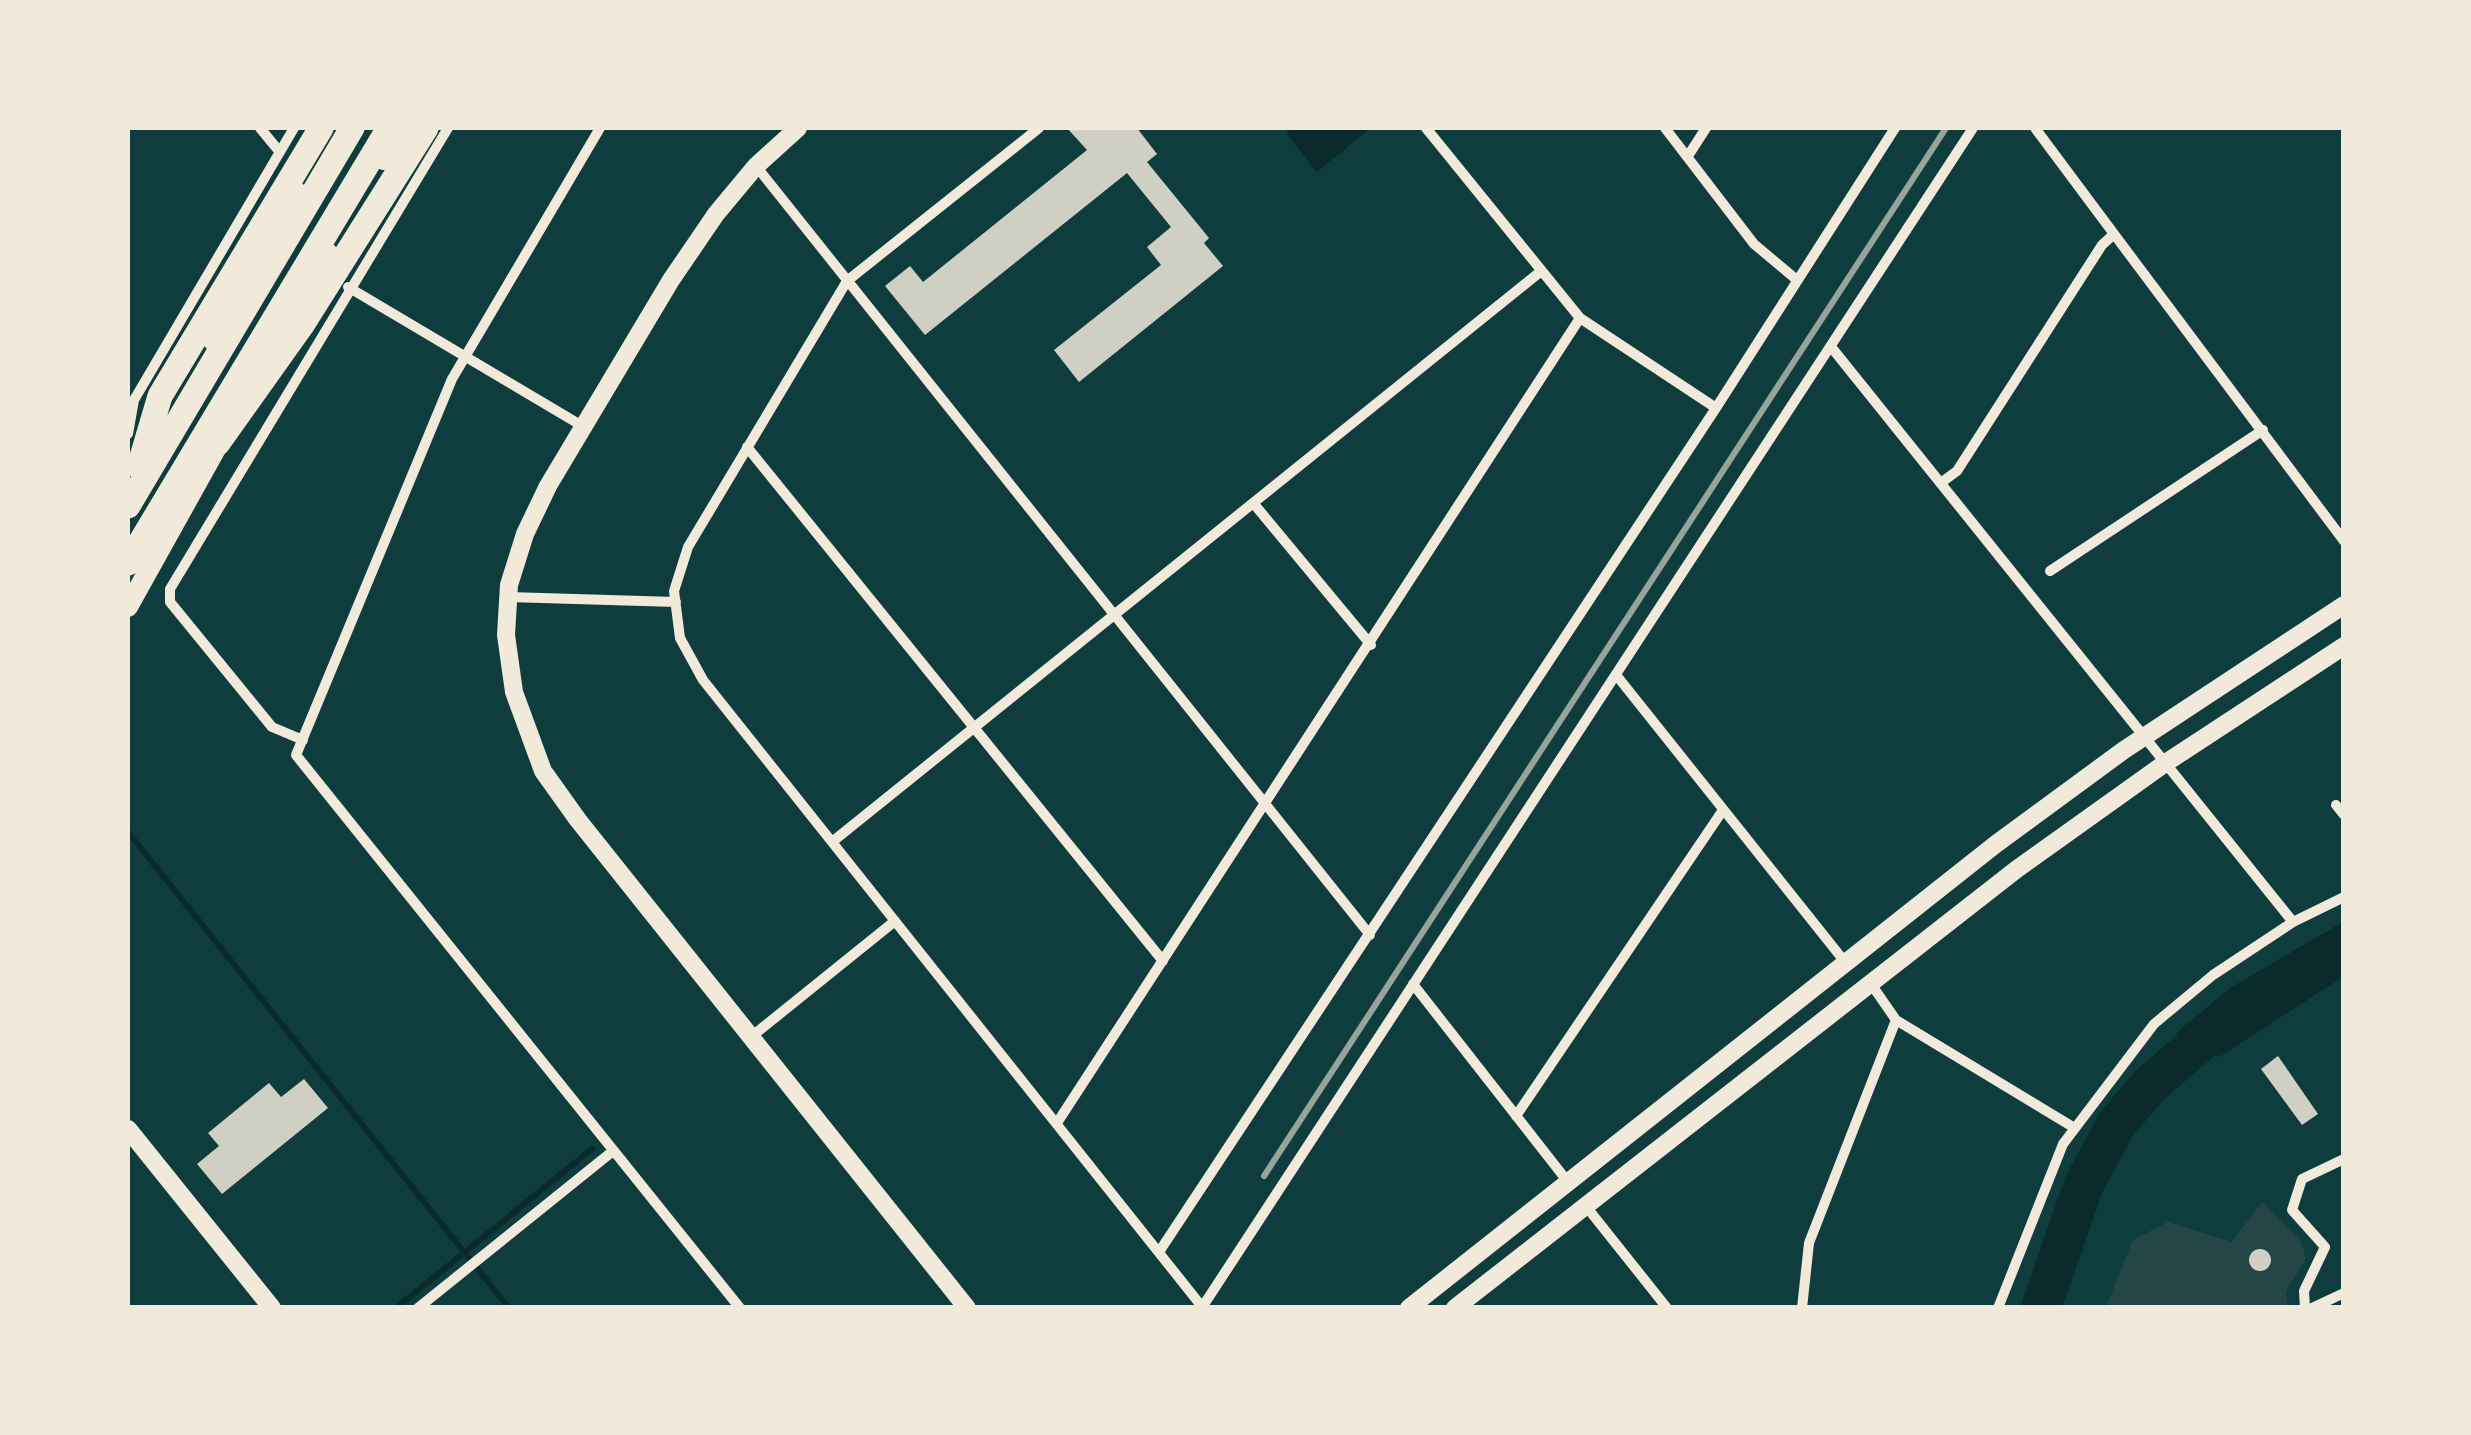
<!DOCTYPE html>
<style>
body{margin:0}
#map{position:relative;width:2471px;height:1435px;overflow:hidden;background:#0f3d3e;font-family:Cabin,sans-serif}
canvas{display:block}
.frame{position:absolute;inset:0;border:130px solid #f1e9da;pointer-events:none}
</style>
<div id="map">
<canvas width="2471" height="1435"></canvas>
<div class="frame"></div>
</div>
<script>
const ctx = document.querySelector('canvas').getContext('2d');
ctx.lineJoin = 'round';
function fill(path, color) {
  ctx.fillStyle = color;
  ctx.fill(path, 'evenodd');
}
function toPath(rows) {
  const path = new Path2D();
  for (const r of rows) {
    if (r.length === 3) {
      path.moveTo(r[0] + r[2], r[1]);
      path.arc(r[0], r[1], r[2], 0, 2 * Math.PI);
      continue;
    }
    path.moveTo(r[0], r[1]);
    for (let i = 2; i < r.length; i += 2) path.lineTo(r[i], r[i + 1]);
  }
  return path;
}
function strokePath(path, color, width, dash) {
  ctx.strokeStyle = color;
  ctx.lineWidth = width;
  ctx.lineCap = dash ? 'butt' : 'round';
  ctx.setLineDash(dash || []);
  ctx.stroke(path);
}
const green = toPath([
 [2262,1202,2300,1239,2306,1258,2286,1292,2288,1307,2106,1307,2133,1240,2168,1222,2232,1242]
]);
const water = toPath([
 [1293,128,1371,128,1317,172,1286,133],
 [2343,922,2343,977,2219,1057,2176,1033,2230,988]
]);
const stream = toPath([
 [128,832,509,1308],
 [396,1308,592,1149]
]);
const river = toPath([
 [2041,1308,2084,1184,2117,1123,2151,1084,2239,1008]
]);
const building = toPath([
 [1067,128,1137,128,1157,154,1147,162,1209,238,1204,243,1223,266,1079,382,1054,350,1161,265,1147,247,1171,227,1127,173,925,335,885,286,910,266,923,282,1087,150],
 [2278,1056,2318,1114,2302,1125,2261,1069],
 [304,1079,328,1108,222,1194,197,1164,219,1146,208,1133,269,1083,281,1097],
 [2260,1260,11]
]);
const minor = toPath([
 [260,128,279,151],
 [600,128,452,379,296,755,740,1308],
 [1039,128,847,281,688,547,674,591,680,638,703,680,1203,1308],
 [1426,128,1580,318,1716,408],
 [1665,128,1754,244,1797,280],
 [1688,156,1706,128],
 [756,166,1370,935],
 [2114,234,2344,541],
 [348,287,584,427],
 [1832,348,2293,922],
 [128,434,134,400,294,128],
 [747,447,1163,961],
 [1942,482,1957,471,2102,245,2114,234,2035,128],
 [1254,504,1371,645],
 [2050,571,2263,430],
 [508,597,676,602],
 [1617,676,1845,962],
 [303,740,272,727,170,602,170,589,448,128],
 [2336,805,2344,815],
 [832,842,1540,272],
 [1869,981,1896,1020,2073,1127],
 [1413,984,1568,1182],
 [751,1037,895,921],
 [1516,1116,1723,810],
 [1057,1123,1580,318],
 [1585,1205,1667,1308],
 [1159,1252,1716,408,1895,128],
 [1203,1306,1973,128],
 [418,1308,613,1151],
 [1802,1308,1809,1243,1896,1020],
 [1998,1308,2063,1144,2154,1024,2213,975,2293,922,2344,897],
 [2305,1308,2304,1291,2325,1247,2292,1210,2302,1179,2344,1159],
 [2312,1308,2344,1293]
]);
const tertiary = toPath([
 [798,128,756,166,716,214,671,280,548,486,525,534,509,585,506,635,514,692,543,771,578,820,967,1308],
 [128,1129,272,1308],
 [1409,1308,1996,844,2124,750,2344,605],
 [1455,1308,2017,869,2164,764,2344,646]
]);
const secondary = toPath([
 [384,160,404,128],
 [212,340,297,192],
 [272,349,328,253],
 [128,607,226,431]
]);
const motorway = toPath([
 [218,443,302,325,426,128],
 [139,467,160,396,321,128],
 [128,506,352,128],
 [128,563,389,128]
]);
const rail = toPath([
 [1264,1176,1946,128]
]);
fill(green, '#244646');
fill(water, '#0a2a2b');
strokePath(stream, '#0a2a2b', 6);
strokePath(river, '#0a2a2b', 40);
fill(building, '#cfcfc3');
strokePath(minor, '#f1e9da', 10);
strokePath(tertiary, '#f1e9da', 18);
strokePath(secondary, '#f1e9da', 20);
strokePath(motorway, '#f1e9da', 25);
strokePath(rail, '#97a49c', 6);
</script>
